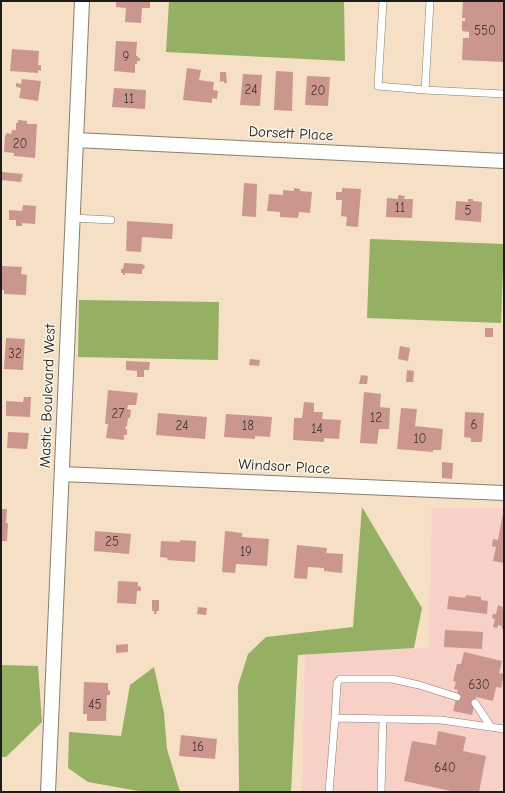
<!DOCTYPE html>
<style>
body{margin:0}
#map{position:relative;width:505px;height:793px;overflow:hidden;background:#f5e0c5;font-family:"Comic Neue",sans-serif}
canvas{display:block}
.frame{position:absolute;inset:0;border:2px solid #1c1c1c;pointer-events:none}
</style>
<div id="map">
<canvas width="505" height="793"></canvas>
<div class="frame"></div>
</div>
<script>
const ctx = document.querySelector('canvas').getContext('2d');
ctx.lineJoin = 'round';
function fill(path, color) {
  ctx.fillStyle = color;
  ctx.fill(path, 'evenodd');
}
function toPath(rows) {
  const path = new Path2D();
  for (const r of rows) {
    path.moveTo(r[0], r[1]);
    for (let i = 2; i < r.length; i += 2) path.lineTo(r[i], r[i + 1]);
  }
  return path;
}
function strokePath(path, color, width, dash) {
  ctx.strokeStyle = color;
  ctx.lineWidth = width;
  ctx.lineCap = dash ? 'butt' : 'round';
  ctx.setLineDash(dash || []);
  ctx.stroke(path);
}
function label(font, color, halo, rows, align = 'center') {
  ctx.font = font + ' "Comic Neue",sans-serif';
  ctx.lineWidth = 3;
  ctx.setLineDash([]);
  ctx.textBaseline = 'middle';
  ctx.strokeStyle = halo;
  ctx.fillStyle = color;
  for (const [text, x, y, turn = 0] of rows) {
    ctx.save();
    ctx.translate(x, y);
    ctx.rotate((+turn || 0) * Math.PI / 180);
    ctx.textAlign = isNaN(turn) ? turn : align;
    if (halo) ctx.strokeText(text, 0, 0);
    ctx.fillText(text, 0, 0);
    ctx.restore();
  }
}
const built = toPath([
 [432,508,504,508,504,792,302,792,305,649,429,648]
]);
const forest = toPath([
 [169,1,344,1,345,61,166,52],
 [370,239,504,244,501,323,367,318],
 [79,300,219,302,218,360,78,357],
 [362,507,422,608,414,648,298,655,291,792,239,792,238,686,248,654,266,637,353,627],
 [1,665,38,666,42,722,6,757,1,757],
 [154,667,164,713,167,749,180,792,144,792,88,782,68,768,69,732,121,736,130,685]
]);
const building = toPath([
 [116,1,150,1,150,8,142,8,141,23,125,22,126,8,116,7],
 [463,1,504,1,504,62,462,60,463,38,469,38,469,32,462,31,462,21,465,21,465,18,462,18],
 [116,41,137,42,136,56,138,56,138,58,140,58,140,61,137,61,137,64,135,64,135,73,114,71],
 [12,49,39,51,38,65,41,65,41,71,38,70,38,73,10,71],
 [187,68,201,70,199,80,214,82,213,90,218,91,217,99,212,98,212,103,183,100],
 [276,71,293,72,292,111,274,110],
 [220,72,226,72,227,83,224,83,224,81,220,82],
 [243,74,262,75,260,106,240,105],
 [307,76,330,77,328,106,305,105],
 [22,79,41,81,38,101,19,98,21,88,16,87,16,83,21,84],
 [114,88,146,90,145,109,112,107],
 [18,120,27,121,27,124,37,124,35,158,14,156,14,153,4,152,5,136,7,133,11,134,12,130,16,130,16,123,18,123],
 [2,172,23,174,21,182,1,180],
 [244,183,257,184,256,217,242,216],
 [294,188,300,189,300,191,312,192,310,213,299,212,298,218,280,217,280,212,267,211,269,194,283,195,283,190,294,191],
 [342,188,361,189,358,227,346,226,347,217,341,216,342,200,336,200,336,192,342,192],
 [398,195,405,196,404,199,413,199,412,218,386,217,387,198,398,199],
 [468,199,473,199,473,201,482,202,481,222,455,220,456,201,468,202],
 [23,205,36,206,35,224,22,223,22,226,16,226,16,220,9,220,9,210,22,211],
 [127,221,173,224,172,239,142,237,141,252,126,251],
 [124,263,142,264,145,266,144,269,142,269,142,274,125,273,125,275,123,275,123,273,121,273,121,269,123,269],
 [1,266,22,267,21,274,27,275,26,295,4,294,4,290,1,290],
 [485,328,493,328,493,337,485,337],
 [6,338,25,339,23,370,4,369],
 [400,346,410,348,408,361,398,359],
 [250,359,260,360,259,366,249,365],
 [126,361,150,362,149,370,144,370,144,377,137,377,137,371,126,370],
 [407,370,414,371,413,382,406,382],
 [361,375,368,376,367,384,359,384],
 [108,390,138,393,136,405,128,405,127,409,131,410,130,418,128,418,127,426,126,426,125,429,127,429,127,435,124,435,124,440,106,438,108,424,105,424],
 [364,392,381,394,380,407,390,408,389,429,379,429,377,444,360,443],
 [24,397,31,397,30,417,6,416,6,401,23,402],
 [304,402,314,403,314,412,323,412,322,419,341,420,339,439,324,438,324,442,293,440,294,418,302,418],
 [401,408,417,409,415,426,443,429,441,450,433,450,433,452,397,449],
 [465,412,484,413,482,442,471,442,471,438,464,437],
 [158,413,207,417,205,439,156,435],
 [226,414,272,417,270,437,255,436,255,439,224,437],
 [8,432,29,433,27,449,7,448],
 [442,462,453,463,452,479,442,478],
 [1,509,7,509,6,523,8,523,7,541,1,541],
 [503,513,504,513,504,563,493,561,496,547,492,546,493,539,498,540],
 [95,531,131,534,129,554,94,551],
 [225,531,242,533,242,537,269,539,267,566,236,564,235,573,222,572],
 [180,540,196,541,195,562,167,560,168,558,160,557,161,541,180,542],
 [297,545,327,548,326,553,343,554,342,573,324,571,324,568,308,567,307,579,294,578],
 [118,581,138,582,138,586,141,587,141,591,137,591,136,604,117,603],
 [466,595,481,597,481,600,488,601,487,614,447,609,449,596,465,598],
 [152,600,159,600,159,611,157,611,156,614,154,614,154,611,152,611],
 [498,605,503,607,502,609,504,609,504,630,502,629,502,626,498,625,497,628,493,627,495,619,492,618,493,614,496,614],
 [198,607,207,608,206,615,197,614],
 [445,630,483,632,482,649,444,647],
 [128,644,128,652,116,653,116,645],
 [464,652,502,661,499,673,504,674,501,688,496,687,493,701,476,697,472,715,453,711,458,690,454,689,456,682,453,681,457,664,461,664],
 [84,682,108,683,108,690,110,691,110,695,107,695,106,721,87,721,87,714,83,714],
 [438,731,466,737,463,751,486,756,479,792,456,792,404,781,412,741,436,745],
 [181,735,217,739,215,759,179,756]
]);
const service = toPath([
 [383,1,378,86,425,90],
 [430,1,425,90,504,94],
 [73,218,111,220],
 [475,703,491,727],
 [335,718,337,683,340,679,392,679,419,685,457,697],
 [329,792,335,718,441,720,504,729],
 [381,792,383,719]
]);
const minor = toPath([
 [76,140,504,161],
 [62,474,504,493],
 [48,792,82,1]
]);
const numberNames = [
 ["550",485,31],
 ["9",126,57],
 ["24",251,90],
 ["20",318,91],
 ["11",129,99],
 ["20",20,144],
 ["11",400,208],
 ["5",468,211],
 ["32",15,354],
 ["27",118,414],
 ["12",376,418],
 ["6",474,425],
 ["24",182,426],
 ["18",248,426],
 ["14",317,429],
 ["10",420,439],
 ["25",112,542],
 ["19",246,552],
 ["630",479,685],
 ["45",95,705],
 ["16",198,747],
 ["640",445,768]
];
const streetNames = [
 ["Dorsett Place",291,134,3],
 ["Mastic Boulevard West",48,396,-88],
 ["Windsor Place",284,467,3]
];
fill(built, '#f7d1c7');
fill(forest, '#95b062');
fill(building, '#ca968d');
strokePath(service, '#887e70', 8);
strokePath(minor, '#887e70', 16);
strokePath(service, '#fff', 7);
strokePath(minor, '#fff', 14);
label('13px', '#483a38', null, numberNames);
label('15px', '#1c1c1c', '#fbf7ec', streetNames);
</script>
